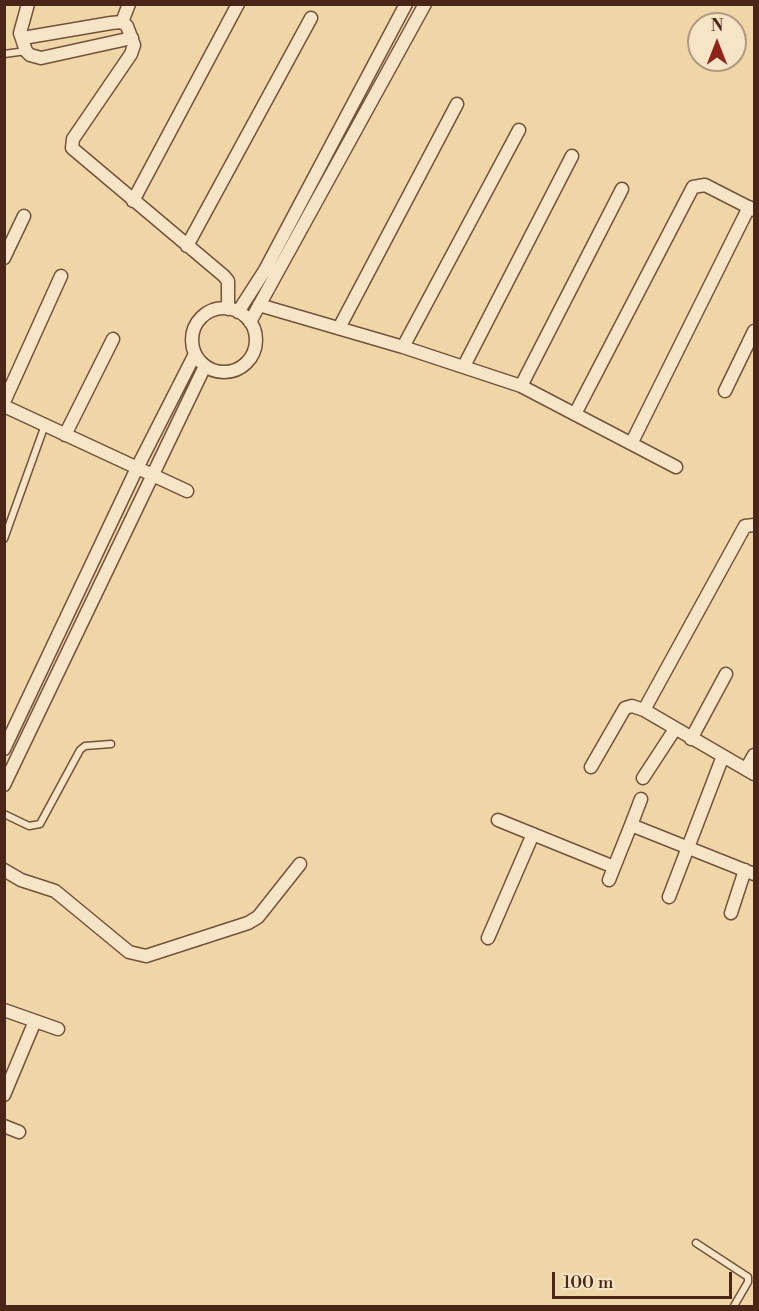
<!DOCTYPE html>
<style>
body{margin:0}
#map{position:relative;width:759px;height:1311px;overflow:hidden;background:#efd6a7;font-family:"Libre Bodoni",serif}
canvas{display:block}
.frame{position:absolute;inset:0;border:6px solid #4a2618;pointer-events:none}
.north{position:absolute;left:687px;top:12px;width:60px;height:60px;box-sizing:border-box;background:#f5e4c6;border:2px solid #b19880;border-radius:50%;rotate:0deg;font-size:16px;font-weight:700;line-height:24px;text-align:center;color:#4a2618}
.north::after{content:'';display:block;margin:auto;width:21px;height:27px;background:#8f2418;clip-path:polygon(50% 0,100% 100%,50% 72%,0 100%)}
.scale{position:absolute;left:552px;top:1272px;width:180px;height:27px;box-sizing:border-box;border:3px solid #4a2618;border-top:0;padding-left:8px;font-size:18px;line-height:21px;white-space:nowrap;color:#4a2618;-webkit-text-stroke:4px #f5e4c6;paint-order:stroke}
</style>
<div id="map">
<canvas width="759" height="1311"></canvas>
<div class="frame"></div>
<div class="north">N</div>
<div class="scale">100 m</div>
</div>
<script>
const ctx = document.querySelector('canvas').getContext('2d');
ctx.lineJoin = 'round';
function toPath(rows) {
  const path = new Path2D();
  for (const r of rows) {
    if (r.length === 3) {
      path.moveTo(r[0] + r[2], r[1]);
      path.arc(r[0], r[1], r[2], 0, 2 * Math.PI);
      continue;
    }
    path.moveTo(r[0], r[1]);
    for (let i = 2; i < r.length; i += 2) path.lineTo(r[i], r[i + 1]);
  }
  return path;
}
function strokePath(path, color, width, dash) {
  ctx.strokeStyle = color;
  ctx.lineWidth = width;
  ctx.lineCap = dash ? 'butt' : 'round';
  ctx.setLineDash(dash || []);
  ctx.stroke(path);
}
const lane = toPath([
 [4,54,26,51],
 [4,539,45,425],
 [4,814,29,826,40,824,80,750,85,746,111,744],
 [696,1243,748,1277,748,1282,734,1306]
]);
const street = toPath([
 [28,4,20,33,26,51,30,55,41,58,132,38],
 [122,22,129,4],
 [23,38,111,23,122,22,127,26,134,45,131,54,73,139,72,148,224,276,228,281,228,309],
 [133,201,238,4],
 [187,246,311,18],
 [4,258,24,216],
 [259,305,403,347,521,386,676,467],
 [224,340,32],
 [238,312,265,270,406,4],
 [250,322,425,4],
 [339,328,457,104],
 [403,347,519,130],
 [464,366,572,156],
 [521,386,622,189],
 [725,391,754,331],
 [4,402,61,276],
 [4,406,187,491],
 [576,412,693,187,705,185,754,210],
 [65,435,113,339],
 [632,442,749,207],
 [644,710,745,526,754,525],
 [691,739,726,674],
 [4,749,137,468,195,354],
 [591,767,625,708,632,706,644,710,754,774],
 [746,769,754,755],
 [643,778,675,729],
 [4,785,205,366],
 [498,820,614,867],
 [631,825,641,799],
 [4,870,21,880,55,891,129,952,146,956,248,923,258,917,300,864],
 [609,880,631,825,754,874],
 [669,897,723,756],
 [731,913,745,870],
 [488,938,533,834],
 [4,1010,58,1029],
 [4,1095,35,1021],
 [4,1126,19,1132]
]);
strokePath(lane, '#73523c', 9);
strokePath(street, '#73523c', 15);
strokePath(lane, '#f5e4c6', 6);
strokePath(street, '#f5e4c6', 12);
</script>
